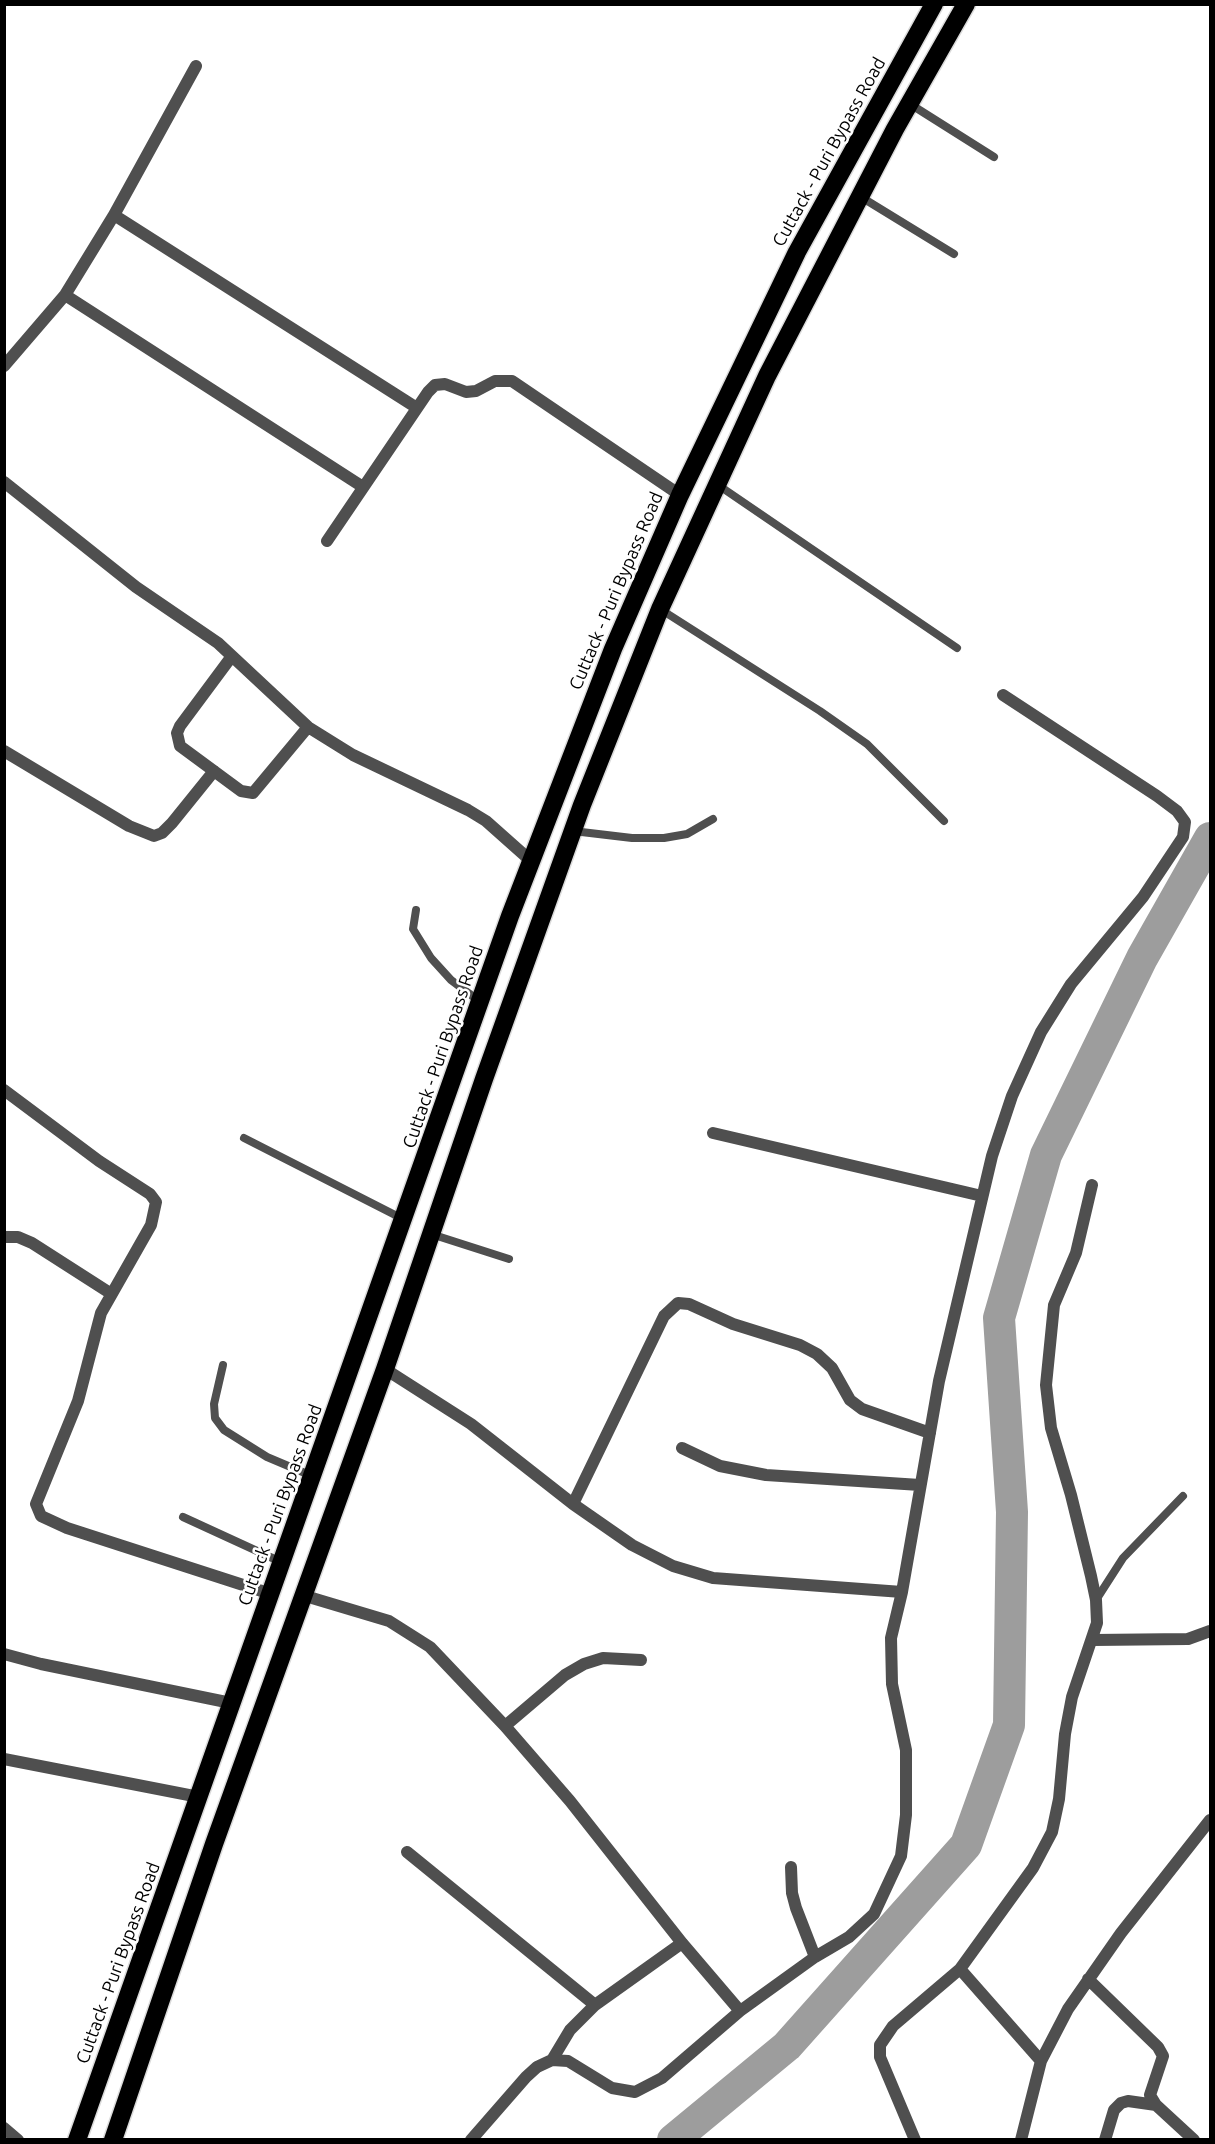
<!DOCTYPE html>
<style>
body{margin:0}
#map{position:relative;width:1215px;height:2144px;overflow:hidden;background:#fff;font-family:Ubuntu,sans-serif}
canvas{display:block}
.frame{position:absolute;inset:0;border:6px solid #000;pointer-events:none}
</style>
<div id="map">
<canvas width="1215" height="2144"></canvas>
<div class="frame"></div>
</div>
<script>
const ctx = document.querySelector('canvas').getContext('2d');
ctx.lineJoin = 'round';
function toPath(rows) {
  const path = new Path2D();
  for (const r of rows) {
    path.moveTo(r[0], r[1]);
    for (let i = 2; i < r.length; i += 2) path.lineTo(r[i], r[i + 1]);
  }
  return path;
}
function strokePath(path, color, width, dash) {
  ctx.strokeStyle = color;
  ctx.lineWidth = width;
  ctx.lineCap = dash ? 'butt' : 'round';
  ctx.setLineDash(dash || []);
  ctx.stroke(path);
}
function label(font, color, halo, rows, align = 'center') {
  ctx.font = font + ' Ubuntu,sans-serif';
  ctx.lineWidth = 5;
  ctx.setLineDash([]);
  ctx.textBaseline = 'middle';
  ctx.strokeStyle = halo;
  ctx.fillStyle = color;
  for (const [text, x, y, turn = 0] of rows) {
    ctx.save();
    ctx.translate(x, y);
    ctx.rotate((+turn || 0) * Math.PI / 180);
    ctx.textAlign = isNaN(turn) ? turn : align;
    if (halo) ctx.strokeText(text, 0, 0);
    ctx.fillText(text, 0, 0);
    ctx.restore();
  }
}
const river = toPath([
 [673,2140,787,2046,966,1845,1009,1725,1012,1512,999,1318,1046,1155,1142,958,1210,838]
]);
const lane = toPath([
 [910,104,994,157],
 [861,197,954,254],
 [718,485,957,648],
 [660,609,820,711,867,744,944,821],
 [573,831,632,838,664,838,687,834,713,819],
 [416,910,413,929,431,958,451,980,479,1001],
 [244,1138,403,1219],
 [431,1234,509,1259],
 [223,1365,214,1404,215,1418,224,1430,267,1457,312,1476],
 [183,1517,281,1562],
 [1096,1600,1123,1558,1183,1496]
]);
const street = toPath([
 [114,215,417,408],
 [65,295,363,487],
 [4,366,65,295,114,215,196,66],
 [4,482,136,587,218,643,308,727,353,755,468,810,486,821,531,861],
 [327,541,428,392,435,385,445,384,466,392,476,391,495,381,512,381,680,495],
 [232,656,180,726,177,733,180,746,241,791,253,793,308,727],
 [4,751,129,826,154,836,162,833,172,823,214,771],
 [4,1090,99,1161,150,1194,156,1202,151,1225,101,1313,78,1401,36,1504,41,1516,67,1528,271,1594],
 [713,1133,982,1196],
 [4,1237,18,1237,32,1243,110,1293],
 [385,1369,471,1424,573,1504,632,1545,673,1566,713,1578,902,1592],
 [682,1448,720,1466,766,1475,920,1485],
 [573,1504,664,1316,678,1303,689,1304,733,1324,800,1345,817,1354,832,1368,850,1400,862,1409,930,1433],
 [302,1595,389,1621,430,1647,505,1726,570,1801,682,1943,740,2011],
 [1093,1640,1188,1639,1210,1631],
 [4,1654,41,1664,231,1703],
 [505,1726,565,1675,584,1664,603,1658,641,1660],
 [4,1759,199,1797],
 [407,1852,595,2005],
 [791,1867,792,1893,796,1908,815,1957],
 [960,1969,1041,2061],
 [1088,1979,1158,2047,1163,2056,1150,2095,1156,2105,1194,2140],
 [552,2060,570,2030,595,2005,682,1943],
 [4,2128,18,2140],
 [471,2140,526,2077,537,2067,552,2060,568,2061,612,2088,635,2092,662,2078,740,2011,815,1957,849,1937,874,1914,901,1856,906,1815,906,1750,892,1684,891,1638,902,1592,939,1381,992,1156,1012,1096,1041,1032,1071,984,1143,897,1183,837,1185,822,1177,811,1157,796,1003,695],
 [915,2140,880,2057,880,2045,893,2026,960,1969,1033,1868,1052,1832,1059,1799,1065,1734,1072,1697,1097,1623,1096,1600,1091,1576,1071,1495,1051,1428,1046,1385,1054,1305,1076,1253,1092,1185],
 [1021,2140,1041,2061,1068,2009,1121,1933,1210,1820],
 [1105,2140,1114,2110,1121,2103,1128,2101,1156,2105]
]);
const highway = toPath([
 [77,2140,510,916,613,649,680,495,797,252,934,4],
 [113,2140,214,1844,385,1369,484,1079,582,805,660,609,767,376,895,129,966,4]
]);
const streetNames = [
 ["Cuttack - Puri Bypass Road",829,152,-61],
 ["Cuttack - Puri Bypass Road",616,591,-67],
 ["Cuttack - Puri Bypass Road",443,1047,-71],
 ["Cuttack - Puri Bypass Road",280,1505,-70],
 ["Cuttack - Puri Bypass Road",118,1963,-70]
];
strokePath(river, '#9d9d9d', 32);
strokePath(highway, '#dbdbdb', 21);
strokePath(lane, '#4f4f4f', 8);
strokePath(street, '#4f4f4f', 12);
strokePath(highway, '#000', 18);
label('18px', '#000', '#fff', streetNames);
</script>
